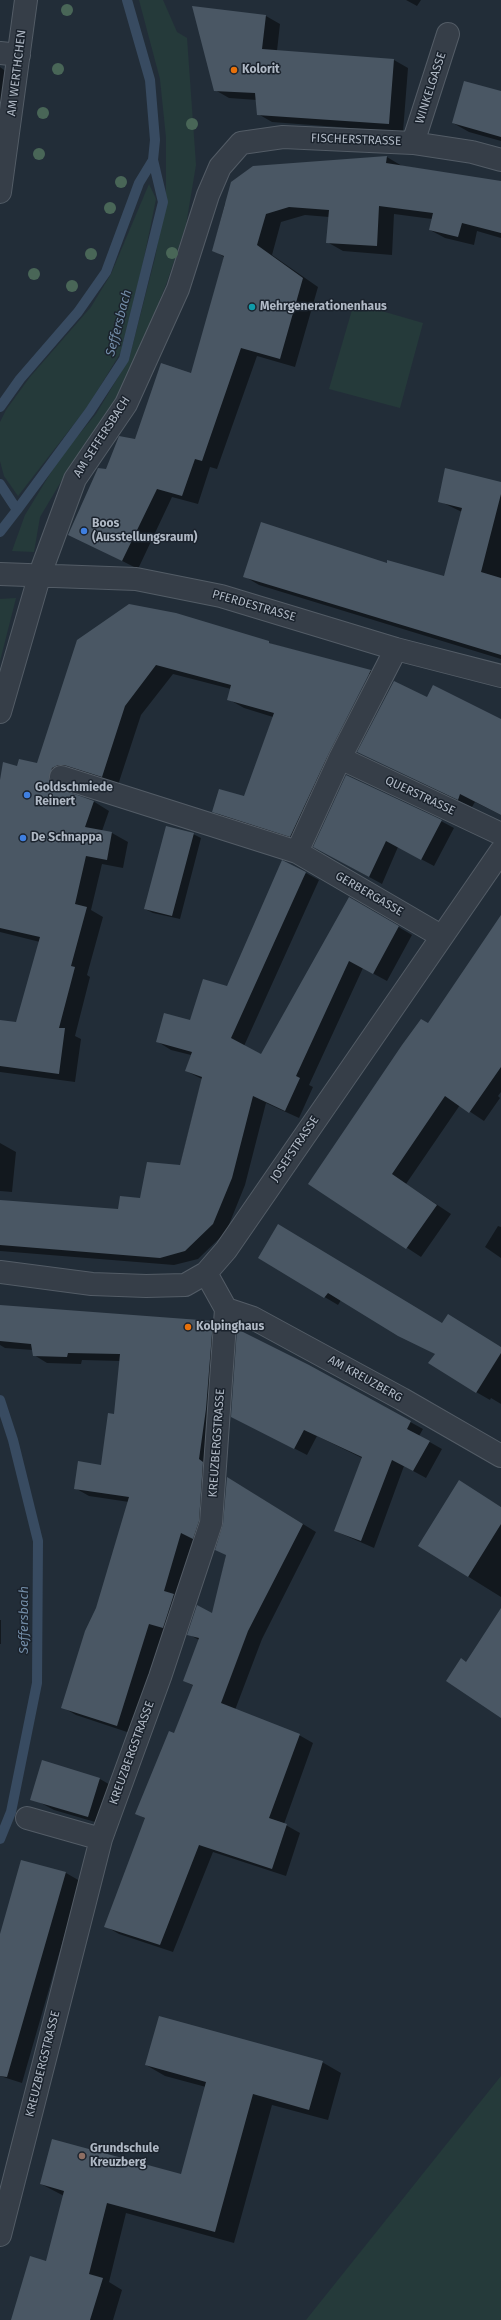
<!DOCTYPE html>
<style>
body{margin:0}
canvas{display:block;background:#222d38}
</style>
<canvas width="501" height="2320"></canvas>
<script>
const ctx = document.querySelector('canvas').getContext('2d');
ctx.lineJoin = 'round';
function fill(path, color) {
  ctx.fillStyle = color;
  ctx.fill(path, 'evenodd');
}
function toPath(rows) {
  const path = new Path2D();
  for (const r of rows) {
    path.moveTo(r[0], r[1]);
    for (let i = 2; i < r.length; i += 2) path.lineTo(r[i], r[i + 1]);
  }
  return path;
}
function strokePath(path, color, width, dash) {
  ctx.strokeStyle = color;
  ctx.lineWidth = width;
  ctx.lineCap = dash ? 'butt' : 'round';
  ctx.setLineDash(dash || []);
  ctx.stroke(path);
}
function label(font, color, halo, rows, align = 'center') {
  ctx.font = font + ' "Fira Sans",sans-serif';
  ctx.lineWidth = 3;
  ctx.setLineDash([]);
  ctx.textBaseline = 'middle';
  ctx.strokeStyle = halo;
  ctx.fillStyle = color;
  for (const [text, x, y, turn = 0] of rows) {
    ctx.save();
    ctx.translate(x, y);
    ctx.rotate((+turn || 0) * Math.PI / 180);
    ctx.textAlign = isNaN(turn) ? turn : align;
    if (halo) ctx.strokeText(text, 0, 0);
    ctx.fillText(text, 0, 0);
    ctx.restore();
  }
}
const green = toPath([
 [139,0,163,0,177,32,187,38,196,165,186,225,167,282,135,363,106,418,72,463,40,517,34,552,12,551,25,515,61,456,96,414,129,359,155,258,166,199,166,137,160,79],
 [149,184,156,199,142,268,121,352,88,406,18,496,4,476,0,461,0,422,6,410,30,377,91,307,111,274],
 [354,303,423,323,400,408,329,389],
 [16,598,0,661,0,599],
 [501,2076,501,2320,306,2320]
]);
const shadow = toPath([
 [406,0,421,0,417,6],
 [193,8,266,16,280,24,277,51,394,60,408,68,403,132,272,122,258,114,257,100,229,98,215,90],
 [0,67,8,73,0,125],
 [501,92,501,141,469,132,453,123],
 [387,157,402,166,501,182,501,238,477,231,474,245,445,238,430,230,432,219,394,214,392,255,343,251,327,242,329,217,305,215,281,222,272,255,318,287,295,367,257,356,217,469,210,467,198,504,172,497,138,569,69,534,107,471,192,374,224,257,213,250,225,203],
 [501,483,501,659,259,585,244,576,387,564,445,578,462,512,439,501],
 [176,614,275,645,371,671,386,680,306,845,229,821,213,811,244,798,273,717,244,708,228,699,231,689,173,674,141,715,118,785,64,789,66,792,93,801,109,811,102,831,112,833,128,842,123,868,102,864,91,910,103,917,87,975,90,977,75,1036,81,1039,75,1082,0,1072,0,1021,17,1023,40,942,0,932,0,785,17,767,37,764],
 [368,674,370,674,327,758,326,757],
 [427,698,501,720,501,815,475,802,472,807,358,752],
 [441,821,454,828,434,866,398,847,382,884,327,854],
 [193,834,201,838,180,919,153,913,145,909],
 [306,873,319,880,244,1046,262,1055,350,898,412,935,387,981,363,968,309,1085,313,1087,299,1118,266,1103,245,1185,226,1232,198,1259,174,1265,0,1251,0,1201,119,1210,140,1199,180,1166,202,1079,186,1071,191,1055,171,1050,158,1042,190,1022,227,988],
 [501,918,501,1092,498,1096,500,1098,484,1121,460,1105,406,1184,451,1214,421,1257,310,1184,429,1024],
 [0,1143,16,1152,12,1192,0,1191],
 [498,1226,501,1227,501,1258,485,1247],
 [259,1258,501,1347,501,1404,491,1398,490,1400,476,1392,435,1354,341,1300,338,1305],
 [0,1306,212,1322,226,1330,212,1468,177,1635,163,1632,130,1733,76,1715,62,1707,97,1609,129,1502,89,1496,75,1488,102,1466,115,1415,120,1361,82,1360,81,1364,47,1363,34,1355,33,1350,5,1348,0,1345],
 [309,1366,423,1429,419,1436,442,1449,426,1478,404,1466,374,1548,335,1531,362,1458,317,1436,307,1455,245,1423],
 [241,1486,316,1532,262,1639,235,1710,299,1735,313,1743,284,1824,300,1833,286,1876,213,1852,173,1952,119,1934,105,1926,146,1819,137,1814,174,1734,194,1686,184,1681,199,1640,188,1634,213,1615],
 [473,1490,501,1507,501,1597,419,1546],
 [0,1620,1,1620,1,1644,0,1644],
 [100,1779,114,1787,102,1824,54,1810,39,1802],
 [22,1861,66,1873,80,1881,22,2083,0,2076,0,1962],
 [322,2062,341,2073,328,2120,272,2105,234,2243,126,2213,109,2282,122,2290,113,2320,12,2320,47,2262,64,2196,41,2184,182,2175,206,2087,165,2076,146,2065]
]);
const stream = toPath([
 [0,407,20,379,78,312,106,272,139,183,153,160,155,140,150,80,127,0],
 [0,484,17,510,0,532],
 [17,510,90,411,124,359,163,202,153,160],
 [0,1400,13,1440,38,1541,37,1683,11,1812,0,1839]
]);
const building = toPath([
 [192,6,266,15,262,49,394,59,389,124,257,115,255,93,214,91],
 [464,81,501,91,501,137,452,123],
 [387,156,386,163,501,181,501,233,462,223,458,237,429,230,433,213,379,206,377,246,326,243,329,210,289,207,266,214,257,245,303,278,280,359,241,348,202,461,195,459,182,496,157,489,122,561,68,535,98,468,106,469,119,436,135,439,161,363,191,373,224,256,212,251,231,182,253,166],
 [445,468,501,482,501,494,481,572,501,578,501,655,243,577,261,522,387,563,387,560,444,576,462,508,438,502],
 [129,604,176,613,269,641,269,643,371,670,329,753,290,837,212,812,219,789,244,796,274,713,227,700,231,685,156,665,125,706,102,777,64,765,58,765,52,768,49,779,52,786,94,801,85,827,112,832,107,860,86,856,75,904,87,907,71,966,75,967,59,1028,65,1028,59,1074,0,1066,0,1020,16,1022,40,937,0,928,0,780,3,762,17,766,19,759,37,763,77,640],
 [394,681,427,697,433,685,501,719,501,815,460,794,458,800,357,752],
 [346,775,442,820,421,860,386,841,369,877,313,847],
 [166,826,194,833,172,916,144,909],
 [282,860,306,872,231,1038,261,1054,349,897,399,926,373,974,349,961,296,1076,300,1078,285,1111,253,1096,232,1178,213,1224,185,1251,160,1258,0,1245,0,1200,118,1209,120,1196,140,1198,147,1162,180,1165,202,1077,185,1071,192,1052,156,1042,164,1013,190,1020,203,979,227,986],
 [501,915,501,1067,469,1113,445,1096,392,1174,437,1205,406,1249,308,1184,402,1045,421,1019,428,1023],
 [278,1224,442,1323,448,1314,501,1347,501,1353,476,1393,428,1363,435,1354,398,1336,328,1293,324,1298,258,1258],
 [0,1305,213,1321,206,1409,199,1459,203,1462,199,1521,193,1539,181,1533,164,1591,174,1594,163,1628,149,1624,117,1726,61,1708,85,1631,96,1608,129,1497,74,1489,78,1461,101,1465,108,1413,114,1414,120,1354,68,1353,67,1357,33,1356,31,1344,0,1341],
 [237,1329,309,1365,411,1421,407,1429,430,1441,413,1471,392,1460,361,1541,334,1531,362,1457,304,1430,294,1449,231,1417],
 [227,1477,303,1524,248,1631,221,1703,300,1734,269,1818,287,1824,272,1869,199,1845,160,1945,104,1927,145,1818,135,1814,169,1731,174,1733,193,1685,183,1681,199,1638,187,1635,197,1605,212,1613,226,1555,215,1550,223,1524],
 [459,1480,501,1507,501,1524,468,1577,418,1546],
 [501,1608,501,1718,446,1681,461,1658,466,1662],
 [42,1760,100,1778,88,1817,30,1800],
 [21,1860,66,1872,7,2077,0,2076,0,1934],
 [159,2016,323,2061,309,2110,253,2094,215,2232,107,2203,89,2274,103,2278,90,2320,11,2320,30,2256,46,2261,64,2191,40,2184,52,2139,181,2174,206,2082,145,2065]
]);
const minor = toPath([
 [0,53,19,55],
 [413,143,448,34],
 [0,192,26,0],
 [0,574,136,579,221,596,396,649,501,676],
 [0,712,40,574,75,479,126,404,178,289,208,195,220,167,241,143,283,137,413,143,472,152,501,160],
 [340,758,501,834],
 [61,777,297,852,441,936],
 [297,852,340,758,396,649],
 [0,1272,92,1284,146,1286,185,1285,206,1273,226,1250,501,851],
 [226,1309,253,1318,402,1399,501,1456],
 [27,1818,101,1839],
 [0,2235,101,1839,160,1677,211,1523,226,1309,206,1273]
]);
const trees = [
 [67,10],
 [58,69],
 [43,113],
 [192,124],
 [39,154],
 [121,182],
 [110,208],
 [172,253],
 [91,254],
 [34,274],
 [72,286]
];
const markers = [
 [234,70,4,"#e8710a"],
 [252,307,4,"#0f9aa8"],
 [84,531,4,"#3f7fe0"],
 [27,795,4,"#3f7fe0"],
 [23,838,4,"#3f7fe0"],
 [188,1327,4,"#e8710a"],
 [82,2156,4,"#8d6e63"]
];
const poiNames = [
 ["Kolorit",242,70],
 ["Mehrgenerationenhaus",260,307],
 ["Boos",92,524],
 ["(Ausstellungsraum)",92,538],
 ["Goldschmiede",35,788],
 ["Reinert",35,802],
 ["De Schnappa",31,838],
 ["Kolpinghaus",196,1327],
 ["Grundschule",90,2149],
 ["Kreuzberg",90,2163]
];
const streetNames = [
 ["AM WERTHCHEN",17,73,-83],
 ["WINKELGASSE",431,88,-72],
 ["FISCHERSTRASSE",356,140,2],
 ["AM SEFFERSBACH",102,437,-57],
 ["PFERDESTRASSE",254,606,16],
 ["QUERSTRASSE",420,796,25],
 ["GERBERGASSE",369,894,30],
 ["JOSEFSTRASSE",295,1149,-56],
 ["AM KREUZBERG",365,1379,29],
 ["KREUZBERGSTRASSE",217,1443,-86],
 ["KREUZBERGSTRASSE",132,1753,-70],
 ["KREUZBERGSTRASSE",43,2064,-76]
];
const waterNames = [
 ["Seffersbach",119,323,-75],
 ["Seffersbach",24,1620,-90]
];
fill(green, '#253a3a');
fill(shadow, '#0007');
strokePath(stream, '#384b61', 10);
fill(building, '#4a5764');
strokePath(minor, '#535c66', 24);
strokePath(minor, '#363e48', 22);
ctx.fillStyle = '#496657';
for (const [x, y] of trees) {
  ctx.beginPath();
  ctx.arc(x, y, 6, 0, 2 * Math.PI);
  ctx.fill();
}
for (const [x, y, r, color] of markers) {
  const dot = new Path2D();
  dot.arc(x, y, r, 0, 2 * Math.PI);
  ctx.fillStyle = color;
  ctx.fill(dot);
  strokePath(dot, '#1b232d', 1.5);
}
label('bold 12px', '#b0b9c5', '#1b232d', poiNames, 'left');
label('12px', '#b0b9c5', '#1b232d', streetNames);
label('italic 13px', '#728ca7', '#1b232d', waterNames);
</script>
